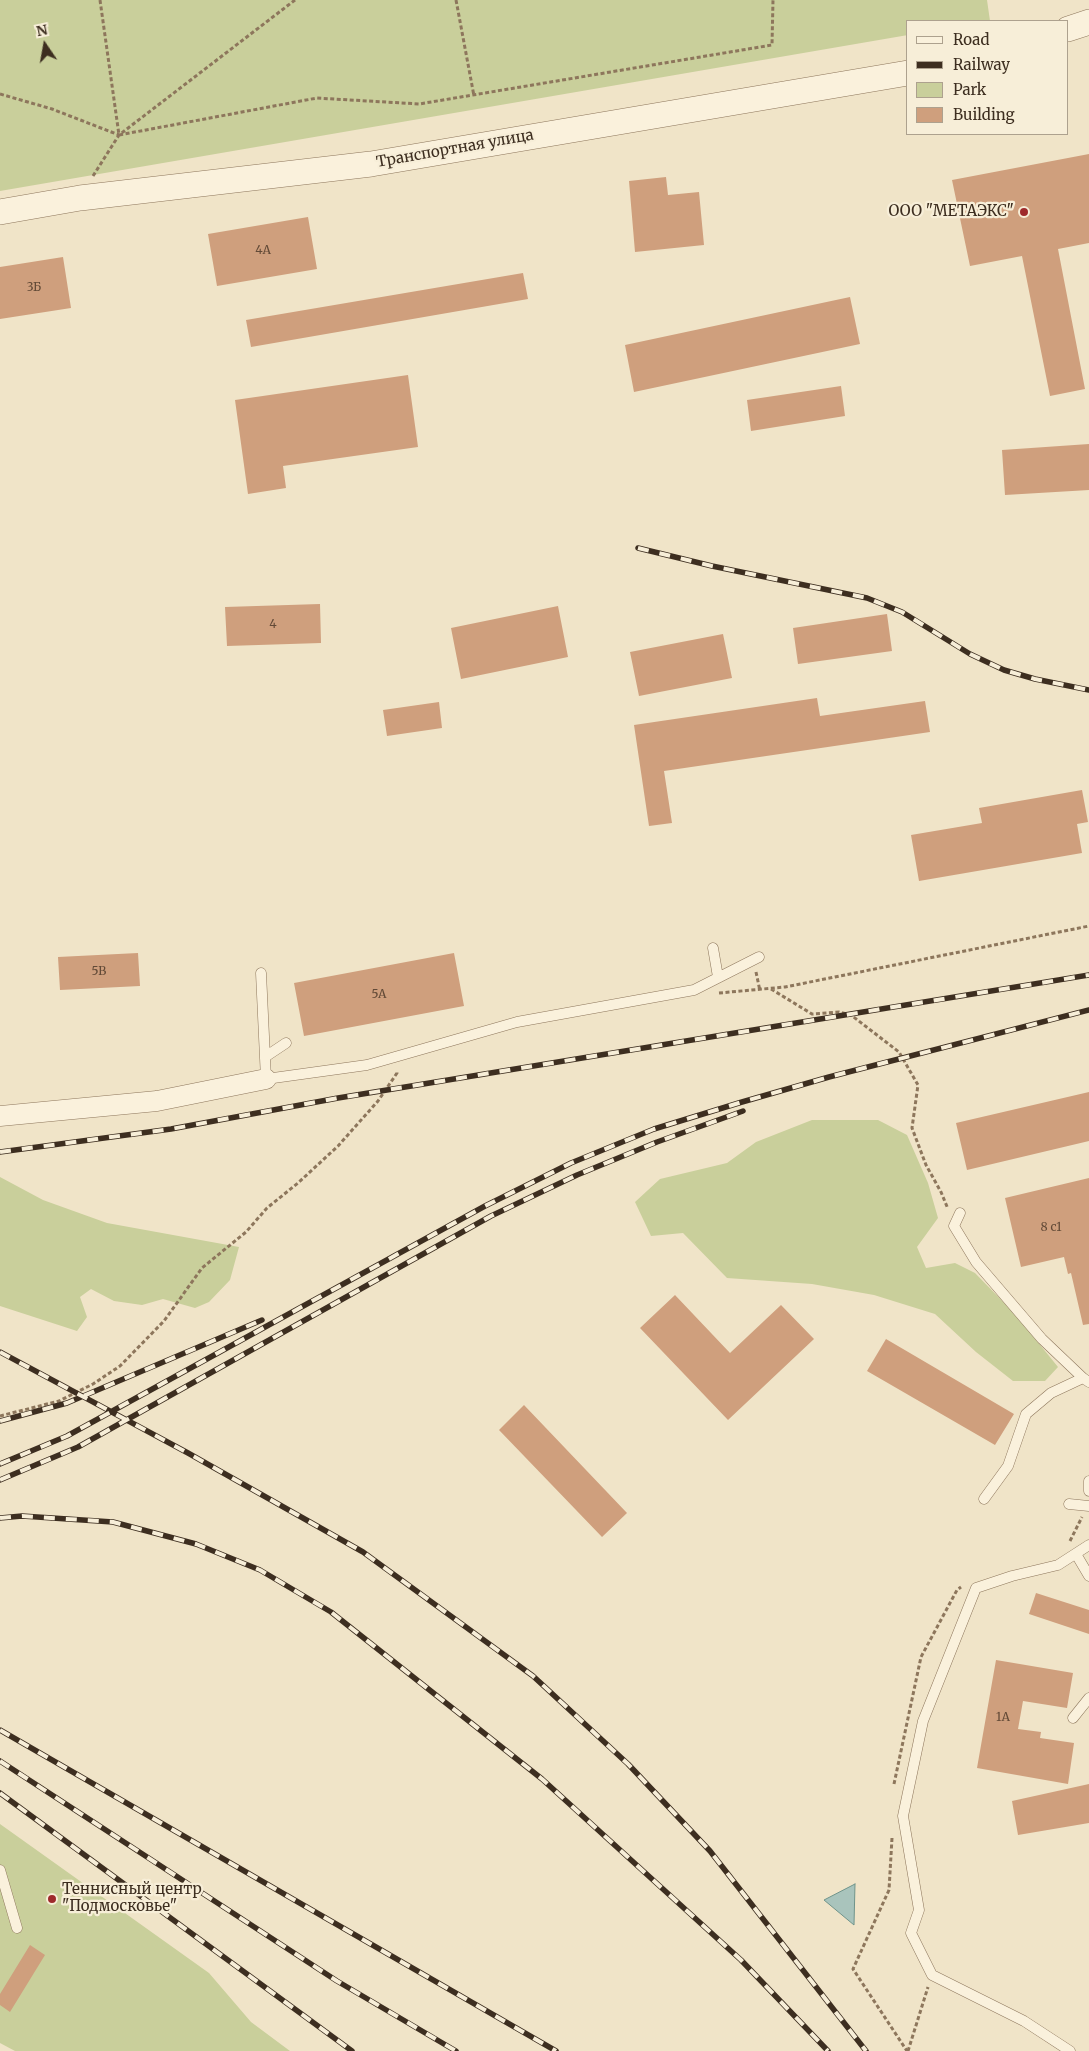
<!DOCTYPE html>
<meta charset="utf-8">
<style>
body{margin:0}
#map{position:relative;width:1089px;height:2051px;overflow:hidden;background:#f0e4c8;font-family:Merriweather,serif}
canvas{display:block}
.legend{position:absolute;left:906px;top:20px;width:162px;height:115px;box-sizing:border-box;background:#f7eed8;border:1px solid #ada18e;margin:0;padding:6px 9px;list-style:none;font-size:15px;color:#3d2e20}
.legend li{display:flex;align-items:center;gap:10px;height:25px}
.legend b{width:25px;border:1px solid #ada18e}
.north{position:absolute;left:20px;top:20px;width:50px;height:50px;-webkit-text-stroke:4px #f7eed8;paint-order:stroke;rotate:348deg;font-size:14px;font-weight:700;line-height:20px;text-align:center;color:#3d2e20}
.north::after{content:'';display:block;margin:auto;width:18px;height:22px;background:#3d2e20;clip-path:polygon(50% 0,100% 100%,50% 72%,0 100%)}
</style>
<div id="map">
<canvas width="1089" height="2051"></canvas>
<ul class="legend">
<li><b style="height:6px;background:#faf1dc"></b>Road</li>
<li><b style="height:6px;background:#3d2e20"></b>Railway</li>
<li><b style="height:14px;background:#c9cf9b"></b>Park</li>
<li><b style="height:14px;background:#cf9f7d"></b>Building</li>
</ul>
<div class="north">N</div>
</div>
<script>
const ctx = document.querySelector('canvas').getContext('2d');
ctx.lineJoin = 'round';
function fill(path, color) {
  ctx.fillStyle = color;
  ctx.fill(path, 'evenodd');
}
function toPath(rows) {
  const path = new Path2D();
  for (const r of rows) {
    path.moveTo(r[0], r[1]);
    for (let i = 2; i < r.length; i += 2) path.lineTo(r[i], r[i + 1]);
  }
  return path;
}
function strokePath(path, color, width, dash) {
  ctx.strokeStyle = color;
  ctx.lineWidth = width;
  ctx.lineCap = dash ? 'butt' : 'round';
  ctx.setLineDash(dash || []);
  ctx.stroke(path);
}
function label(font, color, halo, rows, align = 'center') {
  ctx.font = font + ' Merriweather,serif';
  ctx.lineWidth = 4.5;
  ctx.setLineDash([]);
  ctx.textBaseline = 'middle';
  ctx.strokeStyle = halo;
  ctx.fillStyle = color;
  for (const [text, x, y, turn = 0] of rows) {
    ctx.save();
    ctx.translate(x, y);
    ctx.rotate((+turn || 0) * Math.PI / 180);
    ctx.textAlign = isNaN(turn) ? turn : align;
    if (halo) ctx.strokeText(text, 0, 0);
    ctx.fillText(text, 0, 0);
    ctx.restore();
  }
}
const green = toPath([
 [0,0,987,0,990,21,908,21,908,35,0,191],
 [812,1120,878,1120,907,1135,928,1183,938,1218,917,1247,926,1268,955,1263,975,1273,1015,1314,1058,1367,1045,1381,1013,1381,976,1352,935,1314,874,1295,812,1284,727,1278,683,1233,651,1236,635,1202,660,1179,727,1163,756,1142],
 [0,1177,43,1200,107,1223,239,1247,230,1280,209,1302,195,1308,163,1299,142,1305,114,1301,91,1289,80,1297,87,1317,77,1331,0,1306],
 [0,1824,209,1973,251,2022,290,2051,15,2051,0,2043]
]);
const water = toPath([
 [855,1884,854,1925,824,1900,855,1884]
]);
const building = toPath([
 [1089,154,1089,243,1058,249,1085,389,1050,396,1022,256,970,266,952,180],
 [666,177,668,195,699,192,704,245,635,252,629,181],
 [308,217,317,269,217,286,208,234],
 [63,257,71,308,0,319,0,267],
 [523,273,528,299,251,347,246,320],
 [850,297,860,344,634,392,625,345],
 [408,375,418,447,283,466,286,488,248,494,235,400],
 [841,386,845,416,751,431,747,400],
 [1089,444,1089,490,1005,495,1002,450],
 [320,604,321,643,227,646,225,607],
 [558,606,568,657,461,679,451,628],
 [887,614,892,651,798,664,793,628],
 [723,634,732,678,639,696,630,652],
 [817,698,820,716,925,701,930,732,664,771,672,823,649,826,634,725],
 [439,702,442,728,387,736,383,710],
 [1082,790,1088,822,1077,824,1082,853,919,881,911,835,982,823,979,808],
 [138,953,140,986,60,990,58,957],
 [454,953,464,1006,304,1036,294,983],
 [1089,1092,1089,1141,967,1170,956,1123],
 [1089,1178,1089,1324,1083,1325,1071,1273,1068,1274,1064,1257,1021,1267,1005,1198],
 [675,1295,730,1353,781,1305,814,1339,728,1420,640,1328],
 [886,1339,1014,1414,995,1445,867,1371],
 [524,1405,627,1513,602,1537,499,1430],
 [1036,1593,1089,1610,1089,1634,1029,1614],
 [996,1660,1073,1673,1067,1708,1023,1701,1018,1729,1041,1732,1040,1738,1074,1743,1068,1784,977,1768],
 [1089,1784,1089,1823,1018,1835,1012,1801],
 [30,1945,45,1955,10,2012,0,2005,0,1994]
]);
const path = toPath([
 [100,0,119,135,317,98,419,104,772,45,773,0],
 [456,0,474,96],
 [0,94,52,109,119,135],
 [93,176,119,135,295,0],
 [756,972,760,991],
 [771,989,812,1014,839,1012,851,1015,899,1052,918,1085,912,1128,926,1165,941,1192,948,1209],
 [719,993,785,987,1089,926],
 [0,1416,59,1401,93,1384,120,1366,164,1321,202,1268,246,1232,267,1208,298,1183,338,1146,378,1101,397,1073,397,1070],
 [1070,1541,1082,1517],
 [894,1784,921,1657,957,1590,961,1587],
 [892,1838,889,1890,853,1969,907,2051],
 [908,2051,928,1987]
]);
const service = toPath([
 [713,948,718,977],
 [261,973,266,1079,367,1065,517,1022,694,990,759,957],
 [265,1057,286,1043],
 [960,1213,954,1226,976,1262,1042,1339,1083,1378,1089,1382],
 [1089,1481,1089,1491],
 [984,1499,1008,1466,1026,1414,1051,1393,1083,1378],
 [1069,1504,1089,1506],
 [1076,1554,1089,1576],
 [1073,1718,1089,1698],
 [0,1870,17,1928],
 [1070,2051,1024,2021,932,1975,911,1933,919,1910,903,1816,923,1721,976,1588,1012,1576,1058,1565,1089,1545]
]);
const minor = toPath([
 [0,1116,157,1101,266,1079]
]);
const tertiary = toPath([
 [1068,29,1089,22],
 [0,212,80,198,371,164,908,73]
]);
const rail = toPath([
 [638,548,712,566,867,598,902,612,970,654,1004,670,1035,679,1089,690],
 [0,1152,171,1129,338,1098,1089,975],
 [0,1352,188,1453,363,1552,533,1676,628,1764,710,1851,866,2051],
 [0,1421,67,1403,262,1320],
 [0,1464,67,1436,485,1206,571,1163,654,1129,742,1102,829,1077,1089,1010],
 [0,1480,78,1447,491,1216,577,1175,657,1142,743,1111],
 [0,1518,22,1516,113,1522,196,1544,260,1570,331,1612,542,1779,741,1960,828,2051],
 [0,1730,556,2051],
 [0,1761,337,1981,456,2051],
 [0,1793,352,2051]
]);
const markers = [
 [1024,212,5,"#9e2a2b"],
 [52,1899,5,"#9e2a2b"]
];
const numberNames = [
 ["4А",263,251],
 ["3Б",34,288],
 ["4",273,625],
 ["5В",99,972],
 ["5А",379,995],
 ["8 с1",1051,1228],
 ["1А",1003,1718]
];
const streetNames = [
 ["Транспортная улица",455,149,-10]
];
const poiNames = [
 ["ООО \"МЕТАЭКС\"",1014,212],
 ["Теннисный центр",62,1890,"left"],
 ["\"Подмосковье\"",62,1907,"left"]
];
fill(green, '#c9cf9b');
fill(water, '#a9c4bc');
strokePath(water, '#6f938a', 1);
fill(building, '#cf9f7d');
strokePath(service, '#8d765c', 11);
strokePath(minor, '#8d765c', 21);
strokePath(tertiary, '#8d765c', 26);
strokePath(path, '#8d765c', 3, [4, 2.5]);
strokePath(service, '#faf1dc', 10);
strokePath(minor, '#faf1dc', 20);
strokePath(tertiary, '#faf1dc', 25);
strokePath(rail, '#3d2e20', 5.5);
strokePath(rail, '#f7eed8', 4, [11]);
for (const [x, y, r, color] of markers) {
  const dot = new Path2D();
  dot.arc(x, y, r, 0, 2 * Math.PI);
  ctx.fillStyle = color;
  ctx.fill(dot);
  strokePath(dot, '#f7eed8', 2);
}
label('12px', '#624a37', null, numberNames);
label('15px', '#3d2e20', '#f7eed8', streetNames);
label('15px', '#3d2e20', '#f7eed8', poiNames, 'right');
</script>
